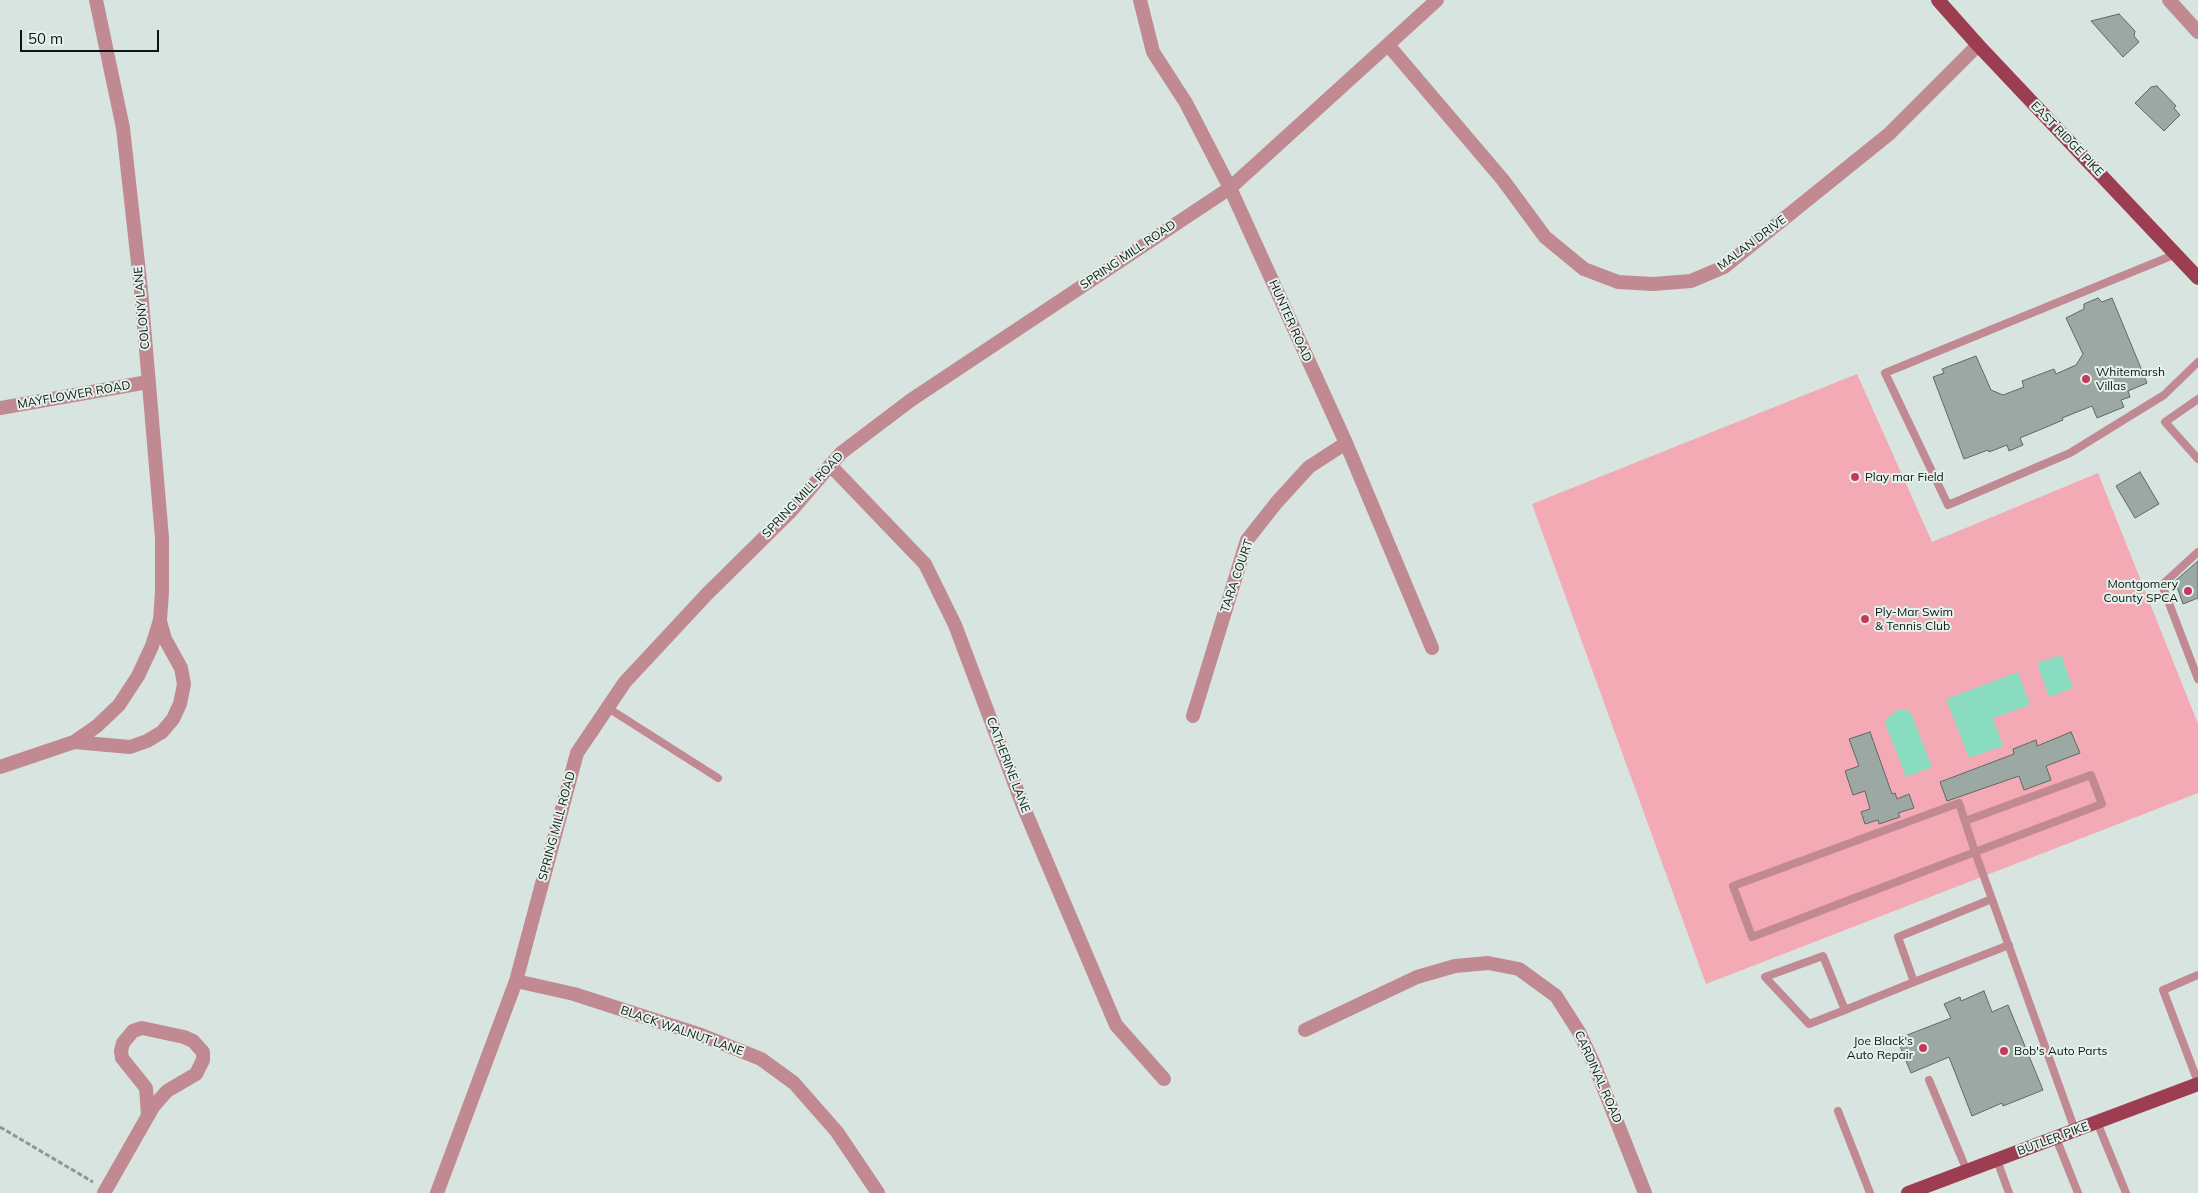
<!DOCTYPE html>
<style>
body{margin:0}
#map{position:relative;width:2198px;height:1193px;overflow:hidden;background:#d7e4df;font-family:Mulish,sans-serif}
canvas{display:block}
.scale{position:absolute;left:20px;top:30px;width:139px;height:22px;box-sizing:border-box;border:2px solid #101513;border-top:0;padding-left:6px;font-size:15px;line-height:18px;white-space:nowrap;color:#101513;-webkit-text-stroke:4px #e4f2ec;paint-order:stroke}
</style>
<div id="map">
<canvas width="2198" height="1193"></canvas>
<div class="scale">50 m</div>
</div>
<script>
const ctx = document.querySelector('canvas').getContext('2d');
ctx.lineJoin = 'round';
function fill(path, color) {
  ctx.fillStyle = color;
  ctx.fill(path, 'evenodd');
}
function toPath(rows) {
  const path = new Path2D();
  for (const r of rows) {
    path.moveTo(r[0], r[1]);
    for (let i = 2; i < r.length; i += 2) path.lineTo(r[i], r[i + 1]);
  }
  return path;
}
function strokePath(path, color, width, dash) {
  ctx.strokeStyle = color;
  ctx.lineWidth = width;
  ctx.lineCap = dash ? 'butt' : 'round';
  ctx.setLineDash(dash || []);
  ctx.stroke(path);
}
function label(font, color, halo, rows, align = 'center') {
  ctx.font = font + ' Mulish,sans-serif';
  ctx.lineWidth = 4;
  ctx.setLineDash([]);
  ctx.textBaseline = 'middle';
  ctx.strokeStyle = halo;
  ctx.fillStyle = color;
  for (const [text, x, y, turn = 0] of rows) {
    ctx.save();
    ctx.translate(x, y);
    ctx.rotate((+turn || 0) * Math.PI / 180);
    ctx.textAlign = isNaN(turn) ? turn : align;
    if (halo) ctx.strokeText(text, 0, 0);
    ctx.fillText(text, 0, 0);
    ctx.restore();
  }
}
const green = toPath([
 [1857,374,1932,542,2098,473,2198,724,2198,793,1706,984,1532,504]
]);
const water = toPath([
 [2061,655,2073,688,2049,697,2037,663],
 [2018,672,2030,705,1993,718,2003,746,1969,758,1946,699],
 [1897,710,1906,710,1911,713,1932,767,1906,777,1885,723,1886,719]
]);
const building = toPath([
 [2119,14,2135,31,2134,36,2139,42,2123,57,2091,21,2119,14],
 [2157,86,2176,106,2174,108,2180,115,2164,131,2135,103,2151,87,2157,86],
 [2098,298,2102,302,2112,298,2147,383,2128,391,2130,397,2121,400,2124,407,2097,418,2092,406,2062,418,2063,420,2020,438,2023,445,2009,451,2007,445,1989,452,1988,450,1964,459,1933,377,1944,373,1942,369,1976,356,1991,390,2003,395,2024,387,2022,381,2054,369,2056,374,2076,365,2083,354,2066,318,2084,309,2084,304,2098,298],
 [2140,472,2159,504,2135,518,2116,486,2140,472],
 [2198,561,2198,598,2183,604,2175,581,2198,561],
 [1870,732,1892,794,1895,793,1897,799,1909,794,1914,808,1898,813,1900,817,1879,824,1878,820,1865,824,1861,812,1870,809,1865,791,1853,795,1845,771,1859,766,1849,739,1870,732],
 [2071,732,2080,753,2046,766,2051,780,2024,790,2019,776,1947,801,1940,782,2014,754,2013,749,2036,740,2037,746,2071,732],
 [1984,991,1992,1012,2008,1005,2043,1090,2003,1106,2002,1103,1972,1116,1949,1057,1911,1073,1897,1039,1951,1018,1944,1004,1960,997,1961,1001,1984,991]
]);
const path = toPath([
 [0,1127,93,1182]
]);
const service = toPath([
 [2176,254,1885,373,1948,505,2070,453,2164,395,2198,362],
 [2198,399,2165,422,2198,459],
 [2198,679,2162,585,2198,552],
 [608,708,718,778],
 [1965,821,2091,775,2102,804,1975,852,1752,937,1733,886,1959,803,1975,852,2075,1130],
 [1992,899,1898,937,1914,982,2009,945],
 [2198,975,2163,990,2198,1082],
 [1845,1010,1823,956,1765,977,1809,1024,1845,1010,1914,982],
 [1929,1080,1967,1171],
 [1838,1111,1870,1193],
 [2097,1122,2126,1193],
 [2056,1138,2078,1193],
 [1997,1160,2009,1193]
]);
const minor = toPath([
 [1140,0,1153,52,1186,103,1230,188,1346,443,1432,648],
 [2169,0,2198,32],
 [1389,46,1503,180,1545,237,1584,269,1618,282,1653,284,1691,281,1724,267,1889,134,1978,45],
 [0,408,148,382],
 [830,465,925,564,955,625,1023,806,1116,1025,1164,1079],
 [1193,716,1247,540,1277,502,1309,467,1346,443],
 [74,742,130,747,147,741,162,732,173,719,180,704,184,684,181,668,165,639,160,621],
 [0,767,74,742,97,726,119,705,138,676,152,646,160,620,162,592,162,538,141,290,123,128,96,0],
 [516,981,574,994,701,1035,761,1059,794,1083,837,1132,878,1193],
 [1305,1030,1417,977,1455,966,1488,963,1519,969,1556,996,1579,1032,1594,1064,1645,1193],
 [104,1193,153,1107,167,1091,196,1074,203,1060,203,1052,193,1041,184,1037,142,1028,133,1031,123,1043,121,1051,122,1058,146,1088,148,1115],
 [437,1193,516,981,577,753,625,682,707,594,791,511,841,453,911,400,1230,188,1437,0]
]);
const primary = toPath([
 [1938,0,1978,45,2198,278],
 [1908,1193,2198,1084]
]);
const markers = [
 [2086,379,5,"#c8385d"],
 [1855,477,5,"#c8385d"],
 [2188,591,5,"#c8385d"],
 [1865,619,5,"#c8385d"],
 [1923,1048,5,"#c8385d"],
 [2004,1051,5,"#c8385d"]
];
const streetNames = [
 ["EAST RIDGE PIKE",2067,139,46],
 ["MALAN DRIVE",1752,243,-37],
 ["SPRING MILL ROAD",1128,255,-34],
 ["COLONY LANE",142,308,-95],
 ["HUNTER ROAD",1290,321,66],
 ["MAYFLOWER ROAD",74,395,-10],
 ["SPRING MILL ROAD",803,495,-47],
 ["TARA COURT",1237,576,-71],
 ["CATHERINE LANE",1008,765,69],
 ["SPRING MILL ROAD",557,826,-75],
 ["BLACK WALNUT LANE",682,1031,19],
 ["CARDINAL ROAD",1598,1077,66],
 ["BUTLER PIKE",2053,1139,-20]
];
const poiNames = [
 ["Whitemarsh",2096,372],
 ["Villas",2096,386],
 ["Play mar Field",1865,477],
 ["Montgomery",2178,584,"right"],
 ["County SPCA",2178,598,"right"],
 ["Ply-Mar Swim",1875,612],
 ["& Tennis Club",1875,626],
 ["Joe Black's",1913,1041,"right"],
 ["Auto Repair",1913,1055,"right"],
 ["Bob's Auto Parts",2014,1051]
];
fill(green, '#f3aab4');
fill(water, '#8adcc0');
fill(building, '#9ba8a3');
strokePath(building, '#5d6964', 1);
strokePath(path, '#8d9793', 3, [5, 2.5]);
strokePath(service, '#c18a92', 8);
strokePath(minor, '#c18a92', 14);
strokePath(primary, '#9d3d51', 14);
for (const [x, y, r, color] of markers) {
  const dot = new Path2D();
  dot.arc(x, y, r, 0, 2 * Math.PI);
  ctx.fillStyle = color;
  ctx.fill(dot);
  strokePath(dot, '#e4f2ec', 2);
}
label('12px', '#101513', '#e4f2ec', streetNames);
label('12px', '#101513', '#e4f2ec', poiNames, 'left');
</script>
